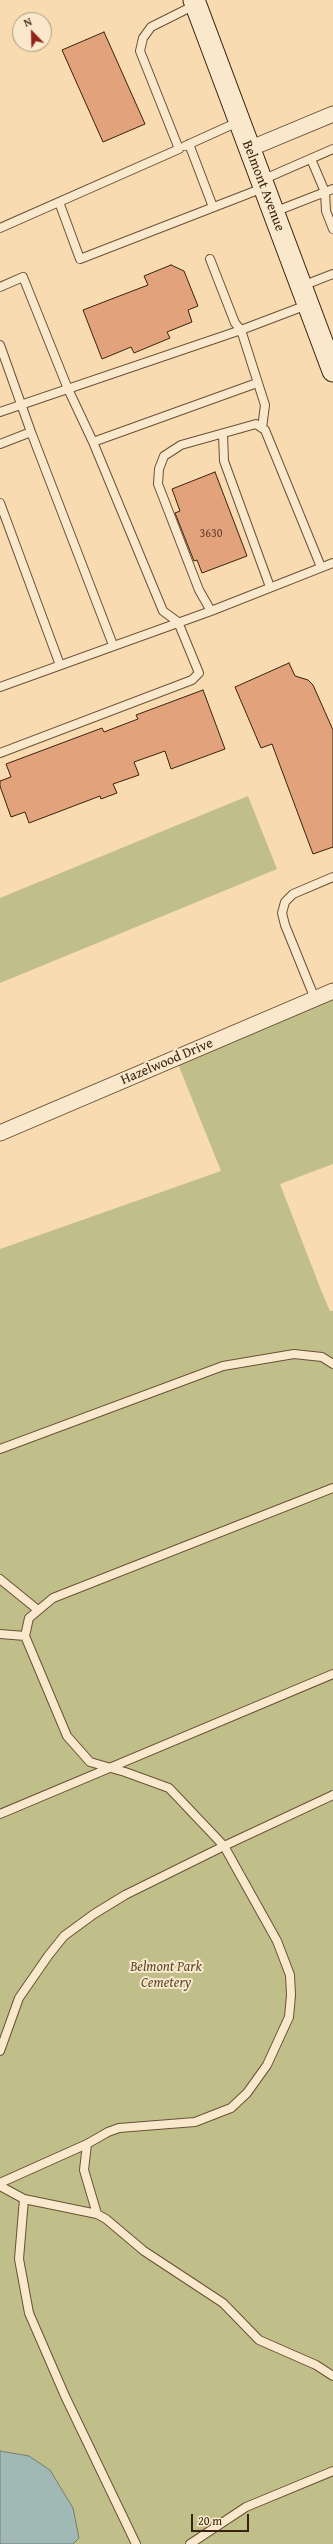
<!DOCTYPE html>
<style>
body{margin:0}
#map{position:relative;width:333px;height:2544px;overflow:hidden;background:#f8dbb0;font-family:"Gentium Book Plus",serif}
canvas{display:block}
.north{position:absolute;left:12px;top:12px;width:40px;height:40px;box-sizing:border-box;background:#fae8cc;border:1px solid #ad9980;border-radius:50%;rotate:337deg;font-size:11px;font-weight:700;line-height:16px;text-align:center;color:#39230e}
.north::after{content:'';display:block;margin:auto;width:14px;height:18px;background:#8f2418;clip-path:polygon(50% 0,100% 100%,50% 72%,0 100%)}
.scale{position:absolute;left:191px;top:2514px;width:58px;height:18px;box-sizing:border-box;border:2px solid #39230e;border-top:0;padding-left:5px;font-size:12px;line-height:14px;white-space:nowrap;color:#39230e;-webkit-text-stroke:3px #fae8cc;paint-order:stroke}
</style>
<div id="map">
<canvas width="333" height="2544"></canvas>
<div class="north">N</div>
<div class="scale">20 m</div>
</div>
<script>
const ctx = document.querySelector('canvas').getContext('2d');
ctx.lineJoin = 'round';
function fill(path, color) {
  ctx.fillStyle = color;
  ctx.fill(path, 'evenodd');
}
function toPath(rows) {
  const path = new Path2D();
  for (const r of rows) {
    path.moveTo(r[0], r[1]);
    for (let i = 2; i < r.length; i += 2) path.lineTo(r[i], r[i + 1]);
  }
  return path;
}
function strokePath(path, color, width, dash) {
  ctx.strokeStyle = color;
  ctx.lineWidth = width;
  ctx.lineCap = dash ? 'butt' : 'round';
  ctx.setLineDash(dash || []);
  ctx.stroke(path);
}
function label(font, color, halo, rows, align = 'center') {
  ctx.font = font + ' "Gentium Book Plus",serif';
  ctx.lineWidth = 4;
  ctx.setLineDash([]);
  ctx.textBaseline = 'middle';
  ctx.strokeStyle = halo;
  ctx.fillStyle = color;
  for (const [text, x, y, turn = 0] of rows) {
    ctx.save();
    ctx.translate(x, y);
    ctx.rotate((+turn || 0) * Math.PI / 180);
    ctx.textAlign = isNaN(turn) ? turn : align;
    if (halo) ctx.strokeText(text, 0, 0);
    ctx.fillText(text, 0, 0);
    ctx.restore();
  }
}
const green = toPath([
 [248,796,277,869,0,983,0,898],
 [333,991,333,1164,280,1184,321,1290,330,1311,333,1311,333,2544,0,2544,0,1249,221,1171,176,1059]
]);
const water = toPath([
 [0,2451,29,2456,50,2470,73,2508,79,2538,73,2544,0,2544,0,2451]
]);
const building = toPath([
 [104,32,145,124,103,142,62,50,104,32],
 [171,265,184,271,198,306,188,310,192,322,167,332,170,338,134,353,131,347,102,359,83,310,148,285,144,276,171,265],
 [215,472,247,556,202,573,197,560,194,561,175,513,180,511,172,489,215,472],
 [289,663,295,676,308,680,313,685,333,730,333,847,313,854,272,744,261,748,235,687,289,663],
 [203,690,225,749,171,769,165,751,134,762,139,775,113,784,117,793,101,799,100,796,29,823,25,812,11,817,0,786,0,781,11,777,6,764,102,728,104,732,138,719,136,715,203,690]
]);
const lane = toPath([
 [189,144,213,207],
 [185,146,238,122],
 [311,159,325,192,326,211,333,229],
 [262,180,333,149],
 [59,202,80,259,263,188],
 [274,212,333,189],
 [0,228,179,149,140,51,143,38,151,27,195,5],
 [210,259,235,323,241,330,265,405,262,428],
 [302,286,333,274],
 [0,287,23,277,68,389,93,442,163,611,178,622,199,673,192,680,0,753],
 [0,345,31,432],
 [0,412,241,330,307,305],
 [223,434,224,461,270,587],
 [93,442,257,383],
 [0,444,31,432,113,645],
 [0,503,60,665],
 [211,611,199,590,158,484,159,469,164,456,181,445,256,424,265,430,321,567],
 [0,687,211,611,333,563],
 [315,999,285,925,282,913,285,902,293,894,333,877],
 [0,1449,223,1366,294,1354,322,1357,333,1364],
 [0,1579,38,1610],
 [0,1634,25,1636],
 [0,1814,333,1674],
 [0,2051,19,1998,48,1956,64,1936,94,1914,125,1895,224,1846,169,1788,125,1772,90,1762,67,1736,25,1636,29,1618,53,1598,333,1488],
 [87,2144,108,2132,119,2128,195,2122,231,2108,247,2093,267,2065,289,2017,291,1995,290,1975,277,1941,224,1846,333,1795],
 [0,2183,87,2144,84,2170,97,2214],
 [0,2186,24,2199,97,2214,106,2219,144,2251,223,2303,259,2340,316,2365,333,2376],
 [24,2199,19,2259,29,2313,65,2396,136,2544],
 [190,2544,246,2507,333,2471]
]);
const street = toPath([
 [249,149,333,114],
 [0,1133,333,991]
]);
const secondary = toPath([
 [194,0,333,371]
]);
const numberNames = [
 ["3630",211,534]
];
const streetNames = [
 ["Belmont Avenue",263,186,69],
 ["Hazelwood Drive",167,1062,-23]
];
const parkNames = [
 ["Belmont Park",166,1967],
 ["Cemetery",166,1983]
];
fill(green, '#c0bf89');
fill(water, '#a0b9b4');
strokePath(water, '#777d72', 1);
fill(building, '#e2a27c');
strokePath(building, '#39230e', 1);
strokePath(lane, '#695136', 10);
strokePath(street, '#695136', 17);
strokePath(secondary, '#39230e', 23);
strokePath(lane, '#fae8cc', 8);
strokePath(street, '#fae8cc', 15);
strokePath(secondary, '#fae8cc', 21);
label('12px', '#63432a', null, numberNames);
label('14px', '#39230e', '#fae8cc', streetNames);
label('italic 14px', '#5b4a2d', '#fae8cc', parkNames);
</script>
